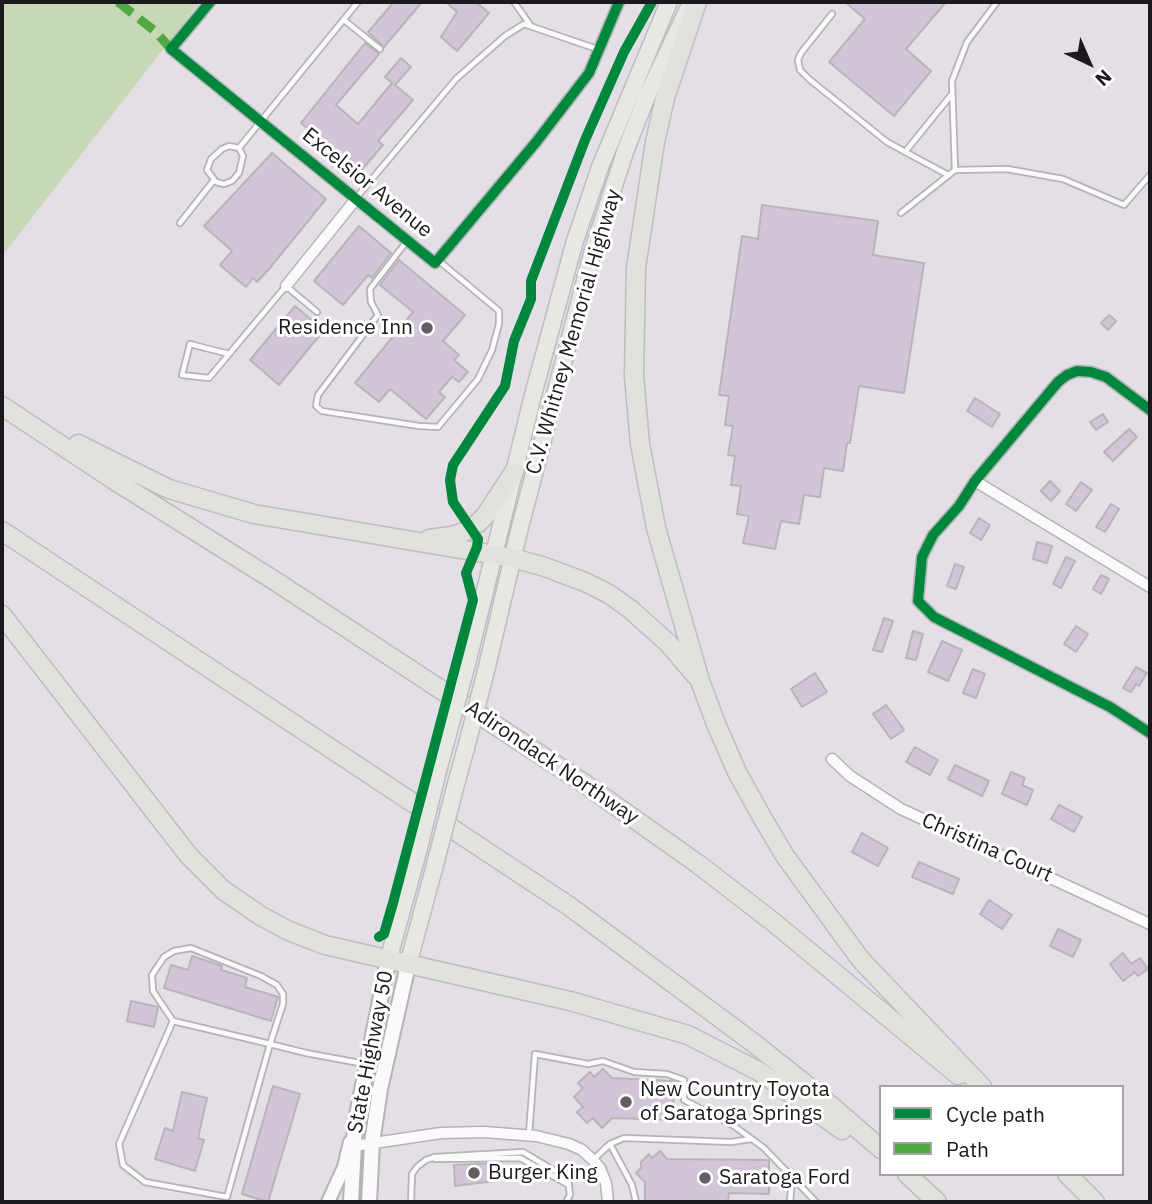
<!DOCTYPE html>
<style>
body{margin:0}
#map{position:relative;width:1152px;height:1204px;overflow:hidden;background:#e4dee6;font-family:"IBM Plex Sans",sans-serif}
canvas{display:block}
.frame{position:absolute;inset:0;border:4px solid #1c191e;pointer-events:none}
.legend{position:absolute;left:879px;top:1085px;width:245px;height:91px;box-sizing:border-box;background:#fff;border:2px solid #a4a3a5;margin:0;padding:9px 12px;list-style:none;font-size:21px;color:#1c191e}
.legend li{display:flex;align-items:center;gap:14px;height:35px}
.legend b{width:35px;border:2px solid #a4a3a5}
.north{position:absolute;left:1054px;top:28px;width:70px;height:70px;-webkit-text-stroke:5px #fff;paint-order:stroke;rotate:136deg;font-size:19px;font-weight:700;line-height:28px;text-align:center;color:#1c191e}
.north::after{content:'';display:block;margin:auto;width:24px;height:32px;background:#1c191e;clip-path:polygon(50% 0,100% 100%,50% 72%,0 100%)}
</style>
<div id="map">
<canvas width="1152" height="1204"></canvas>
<div class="frame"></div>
<ul class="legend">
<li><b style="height:9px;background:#00873e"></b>Cycle path</li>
<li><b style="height:9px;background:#52a943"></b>Path</li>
</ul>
<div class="north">N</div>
</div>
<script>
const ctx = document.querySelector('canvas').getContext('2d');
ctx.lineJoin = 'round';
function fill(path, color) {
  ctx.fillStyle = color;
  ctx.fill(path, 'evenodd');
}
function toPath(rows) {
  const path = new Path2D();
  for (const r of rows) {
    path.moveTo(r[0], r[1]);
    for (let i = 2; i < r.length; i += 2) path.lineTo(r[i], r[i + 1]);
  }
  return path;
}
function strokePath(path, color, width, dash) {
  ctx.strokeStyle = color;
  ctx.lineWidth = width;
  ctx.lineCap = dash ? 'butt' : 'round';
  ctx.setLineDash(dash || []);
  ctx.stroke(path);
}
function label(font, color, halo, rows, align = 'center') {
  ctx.font = font + ' "IBM Plex Sans",sans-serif';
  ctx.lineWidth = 6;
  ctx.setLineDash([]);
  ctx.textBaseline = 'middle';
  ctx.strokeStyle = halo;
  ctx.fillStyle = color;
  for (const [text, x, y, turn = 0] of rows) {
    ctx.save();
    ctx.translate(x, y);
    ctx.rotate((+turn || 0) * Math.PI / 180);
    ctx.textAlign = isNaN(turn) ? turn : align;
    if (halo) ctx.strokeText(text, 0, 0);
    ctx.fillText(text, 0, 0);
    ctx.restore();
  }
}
const green = toPath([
 [2,2,200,2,2,256]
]);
const building = toPath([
 [394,2,422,2,384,47,368,32,394,2],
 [446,2,476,2,489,13,457,51,441,37,457,12,446,2],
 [845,2,946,2,906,49,931,71,894,116,829,62,865,19,845,2],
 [365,43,379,54,336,105,358,124,392,83,385,77,401,58,411,67,395,85,413,100,378,141,383,145,359,173,301,123,365,43],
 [272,153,326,199,269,269,257,282,253,278,246,287,220,265,232,251,204,226,272,153],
 [762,205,878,221,873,255,924,263,904,393,859,386,850,443,847,443,843,471,824,468,820,497,804,495,799,524,781,521,775,549,743,543,749,516,737,514,741,486,731,485,735,456,728,455,733,426,725,425,729,396,719,395,742,236,758,239,762,205],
 [359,226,391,253,372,278,368,275,343,305,314,281,359,226],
 [399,260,465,315,443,341,459,355,454,360,468,372,459,382,452,377,439,392,445,397,426,419,390,389,379,402,355,383,413,312,380,285,399,260],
 [295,306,324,330,279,385,250,360,295,306],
 [1109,315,1116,321,1108,330,1101,323,1109,315],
 [975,398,1000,414,992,427,967,411,975,398],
 [1103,414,1108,422,1096,430,1090,422,1103,414],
 [1129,429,1137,437,1113,461,1104,452,1129,429],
 [1050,481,1060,491,1051,501,1041,491,1050,481],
 [1081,482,1092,490,1076,511,1066,504,1081,482],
 [1111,504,1119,509,1105,532,1096,527,1111,504],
 [979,518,990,525,981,540,970,533,979,518],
 [1037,542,1052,546,1047,563,1033,559,1037,542],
 [1066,557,1075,561,1061,588,1053,584,1066,557],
 [955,564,964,567,956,589,947,586,955,564],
 [1101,575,1109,579,1101,594,1093,589,1101,575],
 [884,618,893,621,882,652,873,650,884,618],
 [1076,626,1088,634,1076,652,1064,644,1076,626],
 [913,631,923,634,916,660,906,658,913,631],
 [942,641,962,650,948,681,928,672,942,641],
 [1136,667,1147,673,1139,686,1136,684,1131,692,1123,688,1136,667],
 [973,669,985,674,976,698,963,693,973,669],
 [815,673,827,692,802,707,791,689,815,673],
 [886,705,904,730,891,739,873,714,886,705],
 [915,747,938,760,930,775,906,762,915,747],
 [955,765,989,781,982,796,948,779,955,765],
 [1011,772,1025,778,1022,785,1033,790,1027,805,1002,794,1011,772],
 [1059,805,1082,817,1074,832,1051,819,1059,805],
 [862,833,888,848,878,866,852,852,862,833],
 [919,862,959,879,953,894,912,877,919,862],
 [989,900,1012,915,1002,929,980,914,989,900],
 [1058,929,1081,940,1073,957,1050,946,1058,929],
 [1123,953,1131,964,1140,958,1148,969,1138,976,1135,972,1123,981,1110,964,1123,953],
 [192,956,222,966,221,970,247,978,245,987,278,997,271,1021,164,988,171,965,188,970,192,956],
 [131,1001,158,1007,154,1027,127,1021,131,1001],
 [603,1069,612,1078,674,1081,673,1120,612,1118,602,1128,593,1118,587,1123,577,1112,583,1107,574,1097,583,1088,578,1083,590,1072,594,1077,603,1069],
 [273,1086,300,1094,268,1202,242,1194,273,1086],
 [182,1092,207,1098,198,1138,204,1140,195,1171,155,1159,165,1128,173,1131,182,1092],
 [660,1151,667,1159,769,1160,769,1194,729,1193,728,1202,645,1202,645,1182,636,1173,641,1168,641,1162,649,1154,652,1158,660,1151],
 [494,1163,494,1181,455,1186,454,1165,494,1163]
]);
const service = toPath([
 [514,2,531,26],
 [832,14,801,53,798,60,800,70,809,79,887,142,948,175],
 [344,20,380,49],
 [239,148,229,146,222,149,211,159,207,170,216,182,224,184,232,181,239,173,243,156,239,148,358,2],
 [905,152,952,94],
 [955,170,952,81,967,42,997,2],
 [356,198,456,79,505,36,524,24,597,49],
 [901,213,955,170,1007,169,1063,179,1124,205,1150,175],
 [180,223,214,180],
 [407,241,370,289,371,302,378,315,318,395,316,406,322,411,419,426,438,427,478,379,492,350,499,324,499,311,438,260],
 [229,354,190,344,182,375,209,378,286,286,317,312],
 [173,1021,153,991,152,975,164,957,174,951,191,948,261,976,277,985,283,994,283,1004,270,1044,227,1197,145,1182,123,1165,119,1144,173,1021,270,1044,306,1053,365,1064],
 [529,1134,535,1054,588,1064,603,1061,634,1072,667,1074,684,1080,684,1100,734,1126,764,1148,816,1202],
 [610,1144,624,1138,731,1142,751,1139],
 [435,1159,520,1158,569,1185],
 [594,1159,610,1144,632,1185,636,1202],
 [411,1202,412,1174,417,1167,426,1160,435,1157,523,1152,568,1179,570,1195,566,1202],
 [790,1202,792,1178]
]);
const minor = toPath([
 [210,2,171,49,435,263,537,141,589,73,619,2],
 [286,286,356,199],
 [1150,410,1106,377,1091,372,1077,371,1067,375,1058,382,975,481,959,506,933,535,922,557,918,601,934,617,1110,707,1150,733],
 [975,481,1150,587],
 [832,759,850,776,901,809,1150,924],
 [354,1146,441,1133,484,1132,536,1136,569,1144,582,1150,593,1160,600,1168,606,1183,608,1202]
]);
const tertiary = toPath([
 [328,1202,344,1167,350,1142]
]);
const secondary = toPath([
 [351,1202,355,1125,388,961],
 [369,1202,372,1143,380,1089,408,965]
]);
const trunk = toPath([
 [468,660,533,395,574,244,600,167,669,2],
 [486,671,519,531,593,250,626,149,647,96,688,9],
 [438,771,448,734],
 [456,784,466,748],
 [388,961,418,852],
 [408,965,436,861]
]);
const motorway = toPath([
 [697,2,665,98,655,142,636,268,634,376,640,444,656,528,700,681,716,724,737,772,763,819,785,856,861,960,982,1087],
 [2,406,114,480,275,581,582,782,698,864,772,921,958,1075],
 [78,444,169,489,254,514,513,558,545,567,585,582,609,594,630,609,668,643,696,676],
 [2,531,569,906,751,1041,814,1091,881,1149],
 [429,539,452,536,464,532,478,523,485,516,514,472],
 [2,615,189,856,223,890,261,916,289,931,325,945,570,1001,688,1035,760,1072,842,1130],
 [907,1174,937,1202],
 [1067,1174,1095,1202]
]);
const trunkBridge = toPath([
 [448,734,468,660],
 [466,748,486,671],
 [418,852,438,771],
 [436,861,456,784]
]);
const quiet = toPath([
 [118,2,156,32,171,49]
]);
const cycleway = toPath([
 [210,2,171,49,435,263,537,141,589,73,619,2],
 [1150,410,1106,377,1091,372,1077,371,1067,375,1058,382,975,481,959,506,933,535,922,557,918,601,934,617,1110,707,1150,733],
 [379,937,384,934,393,903,473,600,466,573,477,547,478,539,453,502,450,480,453,465,505,386,514,341,531,299,531,281,585,140,624,52,652,2]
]);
const markers = [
 [427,328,7,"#625e64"],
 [626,1102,7,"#625e64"],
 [474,1173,7,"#625e64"],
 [705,1178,7,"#625e64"]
];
const streetNames = [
 ["Excelsior Avenue",367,183,39],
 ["C.V. Whitney Memorial Highway",574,332,-74],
 ["Adirondack Northway",552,763,34],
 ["Christina Court",987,848,24],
 ["State Highway 50",371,1052,-79]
];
const poiNames = [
 ["Residence Inn",413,328,"right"],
 ["New Country Toyota",640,1090],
 ["of Saratoga Springs",640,1114],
 ["Burger King",488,1173],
 ["Saratoga Ford",719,1178]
];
fill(green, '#c7d8b6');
fill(building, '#d1c5d7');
strokePath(building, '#b9b4ba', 2);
strokePath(service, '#b6b2b8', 8);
strokePath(minor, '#b6b2b8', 13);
strokePath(tertiary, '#b6b2b8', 16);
strokePath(secondary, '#b6b2b8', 18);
strokePath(trunk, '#bfbcc1', 19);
strokePath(motorway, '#bfbcc1', 21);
strokePath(service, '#fbfafb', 4.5);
strokePath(minor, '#fbfafb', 10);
strokePath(tertiary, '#fbfafb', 12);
strokePath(secondary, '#fbfafb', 14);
strokePath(trunk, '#e6e8e2', 16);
strokePath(motorway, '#e0e3dc', 18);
strokePath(trunkBridge, '#bfbcc1', 19, []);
strokePath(trunkBridge, '#e6e8e2', 16);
strokePath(quiet, '#52a943', 9, [18, 9]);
strokePath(cycleway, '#00873e', 10);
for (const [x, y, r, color] of markers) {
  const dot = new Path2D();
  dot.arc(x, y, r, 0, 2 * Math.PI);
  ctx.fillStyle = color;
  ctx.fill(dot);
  strokePath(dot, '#fff', 2.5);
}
label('21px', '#1c191e', '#fff', streetNames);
label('21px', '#1c191e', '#fff', poiNames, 'left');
</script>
